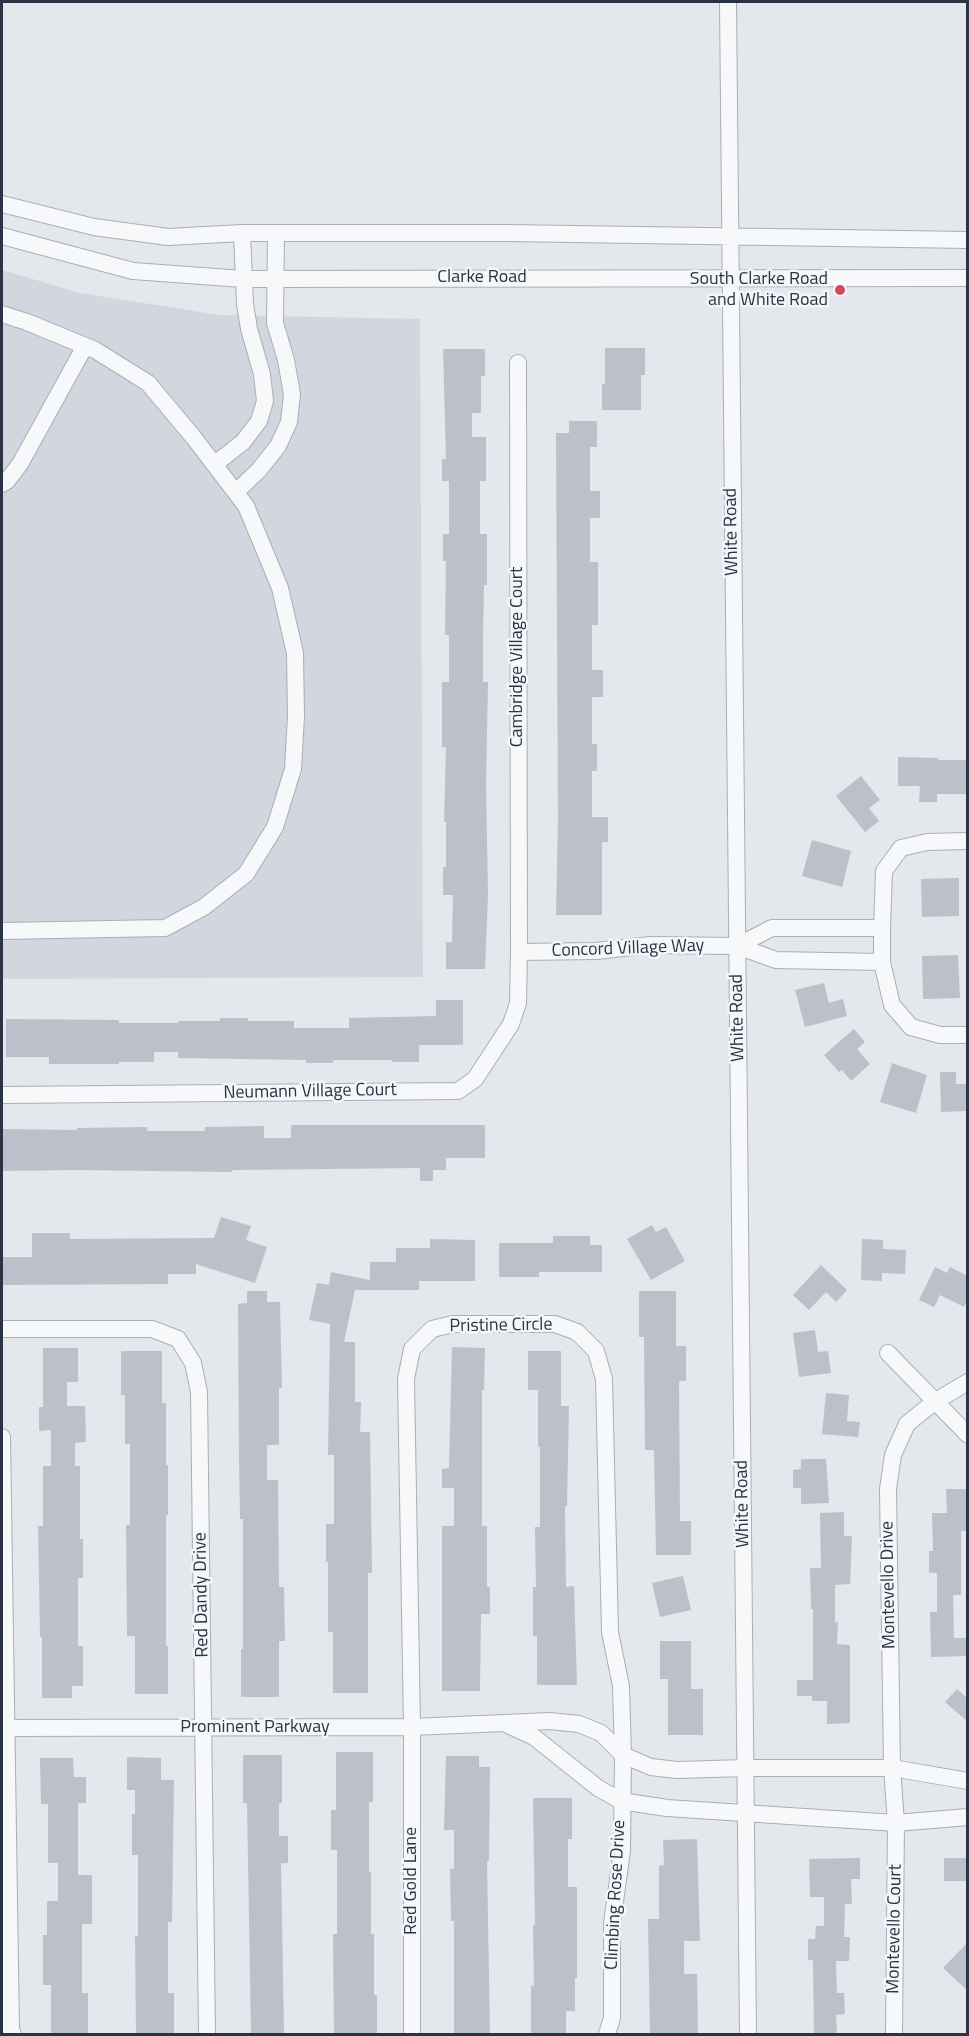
<!DOCTYPE html>
<style>
body{margin:0}
#map{position:relative;width:969px;height:2036px;overflow:hidden;background:#e4e7ec;font-family:"Titillium Web",sans-serif}
canvas{display:block}
.frame{position:absolute;inset:0;border:3px solid #2b3445;pointer-events:none}
</style>
<div id="map">
<canvas width="969" height="2036"></canvas>
<div class="frame"></div>
</div>
<script>
const ctx = document.querySelector('canvas').getContext('2d');
ctx.lineJoin = 'round';
function fill(path, color) {
  ctx.fillStyle = color;
  ctx.fill(path, 'evenodd');
}
function toPath(rows) {
  const path = new Path2D();
  for (const r of rows) {
    path.moveTo(r[0], r[1]);
    for (let i = 2; i < r.length; i += 2) path.lineTo(r[i], r[i + 1]);
  }
  return path;
}
function strokePath(path, color, width, dash) {
  ctx.strokeStyle = color;
  ctx.lineWidth = width;
  ctx.lineCap = dash ? 'butt' : 'round';
  ctx.setLineDash(dash || []);
  ctx.stroke(path);
}
function label(font, color, halo, rows, align = 'center') {
  ctx.font = font + ' "Titillium Web",sans-serif';
  ctx.lineWidth = 5;
  ctx.setLineDash([]);
  ctx.textBaseline = 'middle';
  ctx.strokeStyle = halo;
  ctx.fillStyle = color;
  for (const [text, x, y, turn = 0] of rows) {
    ctx.save();
    ctx.translate(x, y);
    ctx.rotate((+turn || 0) * Math.PI / 180);
    ctx.textAlign = isNaN(turn) ? turn : align;
    if (halo) ctx.strokeText(text, 0, 0);
    ctx.fillText(text, 0, 0);
    ctx.restore();
  }
}
const built = toPath([
 [2,270,80,293,220,315,420,319,423,977,2,979]
]);
const building = toPath([
 [605,348,645,348,645,375,641,375,641,410,602,410,602,384,605,384],
 [443,349,485,349,485,376,481,376,481,413,472,413,472,437,486,437,486,481,480,481,480,534,487,534,487,585,484,585,483,635,483,682,488,682,486,785,488,895,485,969,446,969,446,942,452,942,453,895,443,895,443,867,446,867,446,822,444,822,446,747,442,747,442,682,449,682,449,635,445,635,446,561,443,561,443,534,449,534,449,481,442,481,442,459,446,459],
 [569,421,597,421,597,447,590,447,590,491,600,491,600,518,590,518,590,562,598,562,598,625,592,625,592,670,603,670,603,697,592,697,592,744,597,744,597,771,592,771,592,817,608,817,608,842,602,842,602,915,556,915,558,819,556,433,569,433],
 [898,757,938,758,938,760,968,760,968,794,937,794,937,802,919,802,920,786,898,786],
 [861,776,880,800,869,808,879,821,865,832,836,796],
 [812,840,851,851,842,887,802,876],
 [959,878,959,916,922,917,921,879],
 [958,955,960,998,923,999,922,956],
 [824,983,829,1003,843,999,847,1016,805,1027,795,990],
 [436,1000,463,1000,463,1045,419,1045,419,1062,392,1062,392,1060,333,1060,333,1063,306,1063,306,1060,178,1058,178,1052,154,1052,154,1062,119,1062,119,1064,49,1064,49,1057,6,1057,6,1019,119,1020,119,1023,178,1023,178,1021,220,1021,220,1018,248,1018,248,1021,294,1021,294,1028,349,1028,349,1018,436,1016],
 [854,1029,865,1042,857,1049,870,1064,851,1081,842,1070,839,1072,824,1055],
 [892,1063,927,1075,916,1113,880,1102],
 [940,1072,956,1072,956,1084,968,1084,968,1111,941,1112],
 [291,1125,485,1125,485,1158,446,1158,446,1170,433,1170,433,1181,420,1181,420,1168,232,1170,232,1172,77,1170,2,1171,2,1129,77,1130,77,1128,147,1127,147,1131,205,1131,205,1127,264,1126,264,1138,291,1138],
 [221,1217,251,1226,246,1240,267,1247,255,1283,196,1264,196,1274,168,1274,168,1284,2,1285,2,1257,32,1257,32,1233,70,1233,70,1239,214,1238],
 [652,1225,656,1232,666,1227,685,1261,651,1280,627,1239],
 [553,1236,590,1236,590,1245,602,1245,602,1272,539,1272,539,1277,499,1277,499,1243,553,1243],
 [430,1239,475,1240,475,1281,419,1281,419,1290,355,1290,344,1342,355,1342,355,1402,361,1402,360,1432,370,1432,372,1573,368,1573,368,1693,333,1693,333,1632,328,1632,328,1562,326,1562,326,1524,334,1524,334,1455,328,1455,330,1324,309,1320,317,1283,329,1285,331,1272,370,1280,370,1262,396,1262,396,1248,430,1248],
 [862,1239,883,1240,883,1249,906,1250,905,1274,882,1273,882,1281,861,1280],
 [821,1265,847,1290,836,1302,826,1292,809,1310,793,1295],
 [935,1267,947,1273,950,1267,968,1276,968,1299,964,1307,940,1295,934,1307,919,1300],
 [247,1291,267,1291,267,1302,280,1302,282,1388,279,1388,279,1445,267,1445,267,1480,278,1480,279,1587,284,1587,285,1641,279,1641,279,1697,241,1697,241,1649,243,1649,243,1519,240,1519,239,1460,238,1304,247,1303],
 [639,1291,676,1291,676,1346,686,1346,686,1381,679,1381,680,1521,691,1521,691,1555,656,1555,654,1450,645,1450,644,1337,639,1337],
 [815,1330,818,1352,828,1351,831,1373,799,1377,793,1333],
 [452,1347,485,1348,484,1390,482,1390,482,1526,487,1526,487,1587,490,1587,490,1614,481,1614,480,1691,442,1691,442,1526,454,1526,454,1488,442,1488,442,1469,449,1468],
 [43,1348,78,1348,78,1382,67,1382,67,1406,85,1406,86,1442,75,1443,75,1466,80,1466,80,1539,83,1539,83,1578,78,1578,78,1646,83,1646,83,1686,72,1686,72,1698,42,1698,42,1637,40,1637,38,1526,43,1526,43,1466,51,1466,51,1430,39,1431,39,1407,43,1407],
 [121,1351,162,1351,162,1403,166,1403,166,1465,168,1465,168,1515,166,1515,166,1646,168,1646,168,1694,135,1694,135,1636,127,1636,126,1525,130,1525,130,1444,125,1444,125,1395,121,1395],
 [528,1351,561,1351,561,1406,569,1406,567,1506,565,1506,566,1587,574,1586,577,1685,537,1685,537,1636,533,1636,533,1587,536,1587,535,1527,540,1527,540,1447,538,1447,538,1390,528,1390],
 [826,1393,849,1395,847,1421,860,1422,858,1437,822,1434],
 [801,1459,826,1459,829,1503,801,1504,801,1488,793,1488,793,1470,801,1469],
 [946,1489,968,1489,968,1531,961,1531,961,1595,953,1595,954,1638,966,1638,967,1656,931,1657,930,1612,937,1612,937,1573,929,1573,929,1551,933,1551,932,1513,947,1513],
 [844,1512,844,1536,852,1536,850,1584,835,1585,835,1622,838,1622,837,1644,850,1645,850,1723,827,1724,827,1701,812,1701,812,1696,797,1696,797,1680,813,1680,813,1609,811,1609,810,1568,821,1568,820,1513],
 [683,1576,691,1610,660,1617,652,1583],
 [660,1641,691,1641,691,1689,703,1689,703,1735,668,1735,668,1679,660,1679],
 [957,1689,968,1699,968,1722,945,1702],
 [336,1752,373,1752,373,1802,369,1802,369,1872,371,1872,371,1934,374,1934,374,1995,377,1995,377,2034,334,2034,333,1934,337,1934,337,1850,331,1850,331,1810,336,1810],
 [243,1755,282,1755,282,1803,279,1803,279,1836,288,1836,288,1863,281,1863,284,2034,251,2034,247,1803,243,1803],
 [446,1756,479,1756,479,1767,490,1767,489,1861,487,1861,490,2034,454,2034,454,1921,451,1921,450,1869,454,1869,454,1830,444,1830],
 [127,1757,161,1758,161,1780,174,1780,172,1922,168,1922,168,1993,174,1993,174,2034,136,2034,135,1936,138,1936,138,1855,132,1855,132,1814,135,1814,135,1790,127,1790],
 [40,1758,73,1758,74,1777,86,1777,86,1803,78,1803,78,1875,92,1875,92,1924,82,1924,82,1993,88,1993,88,2034,51,2034,51,1985,43,1985,43,1935,47,1935,47,1901,58,1901,58,1863,48,1863,48,1804,41,1804],
 [533,1798,572,1798,572,1839,568,1839,568,1887,577,1887,577,1978,575,1978,575,2011,566,2011,566,2034,531,2034,531,1986,534,1986,533,1925,535,1925],
 [697,1839,700,1941,684,1941,684,1974,697,1974,698,2034,650,2034,648,1919,659,1919,659,1866,664,1865,663,1840],
 [860,1858,860,1879,851,1879,852,1904,845,1904,844,1937,850,1937,849,1961,836,1961,837,1993,844,1993,845,2014,836,2015,837,2034,814,2034,813,1960,808,1960,808,1939,815,1939,816,1926,824,1926,824,1897,810,1897,809,1859],
 [944,1858,968,1858,968,1881,944,1881],
 [968,1942,968,1991,943,1968]
]);
const minor = toPath([
 [728,2,748,2034],
 [2,204,94,227,168,237,242,233,507,233,968,240],
 [2,236,133,271,243,279,968,278],
 [2,314,27,322,95,350,148,383,194,438,246,506,280,588,295,653,296,716,293,769,275,827,246,874,204,907,165,928,2,931],
 [215,464,243,442,259,421,265,401,262,374,249,329,245,304,242,233],
 [2,484,7,481,20,464,85,346],
 [236,492,259,470,278,446,289,422,292,394,286,360,275,323,276,233],
 [968,841,927,842,901,848,884,871,882,928,882,962,892,1005,911,1027,940,1035,968,1035],
 [737,946,772,928,882,928],
 [519,952,596,951,650,945,737,946,776,960,882,962],
 [2,1095,458,1091,475,1079,511,1024,518,1003,519,952,518,363],
 [2,1329,152,1329,178,1339,193,1363,199,1392,207,2034],
 [888,1353,968,1435],
 [2,1437,11,2031,13,2034],
 [508,1725,534,1737,598,1788,621,1801,667,1808,896,1823,968,1817],
 [6,1728,412,1727,550,1721,579,1724,601,1733,623,1755,651,1767,677,1770,746,1768,892,1768,968,1781],
 [412,2034,412,1727,406,1379,412,1349,432,1329,453,1324,555,1324,577,1332,596,1351,604,1379,610,1632,621,1686,623,1755,622,1851,612,1923,612,2018,607,2034],
 [894,2034,896,1823,892,1768,888,1489,893,1455,907,1424,934,1402,968,1382]
]);
const markers = [
 [840,290,6,"#d1495b"]
];
const streetNames = [
 ["Clarke Road",482,278],
 ["White Road",732,532,-91],
 ["Cambridge Village Court",518,657,-90],
 ["Concord Village Way",628,949,-2],
 ["White Road",738,1018,-91],
 ["Neumann Village Court",310,1092,-1],
 ["Pristine Circle",501,1326,-1],
 ["White Road",743,1504,-91],
 ["Montevello Drive",889,1585,-91],
 ["Red Dandy Drive",202,1595,-91],
 ["Prominent Parkway",255,1728],
 ["Red Gold Lane",412,1881,-90],
 ["Climbing Rose Drive",616,1895,-87],
 ["Montevello Court",895,1929,-89]
];
const poiNames = [
 ["South Clarke Road",828,280],
 ["and White Road",828,301]
];
fill(built, '#d2d6de');
fill(building, '#bbc0ca');
strokePath(minor, '#a9aeb7', 18);
strokePath(minor, '#f7f8fa', 16);
for (const [x, y, r, color] of markers) {
  const dot = new Path2D();
  dot.arc(x, y, r, 0, 2 * Math.PI);
  ctx.fillStyle = color;
  ctx.fill(dot);
  strokePath(dot, '#f4f6f9', 2);
}
label('18px', '#2b3445', '#f4f6f9', streetNames);
label('18px', '#2b3445', '#f4f6f9', poiNames, 'right');
</script>
